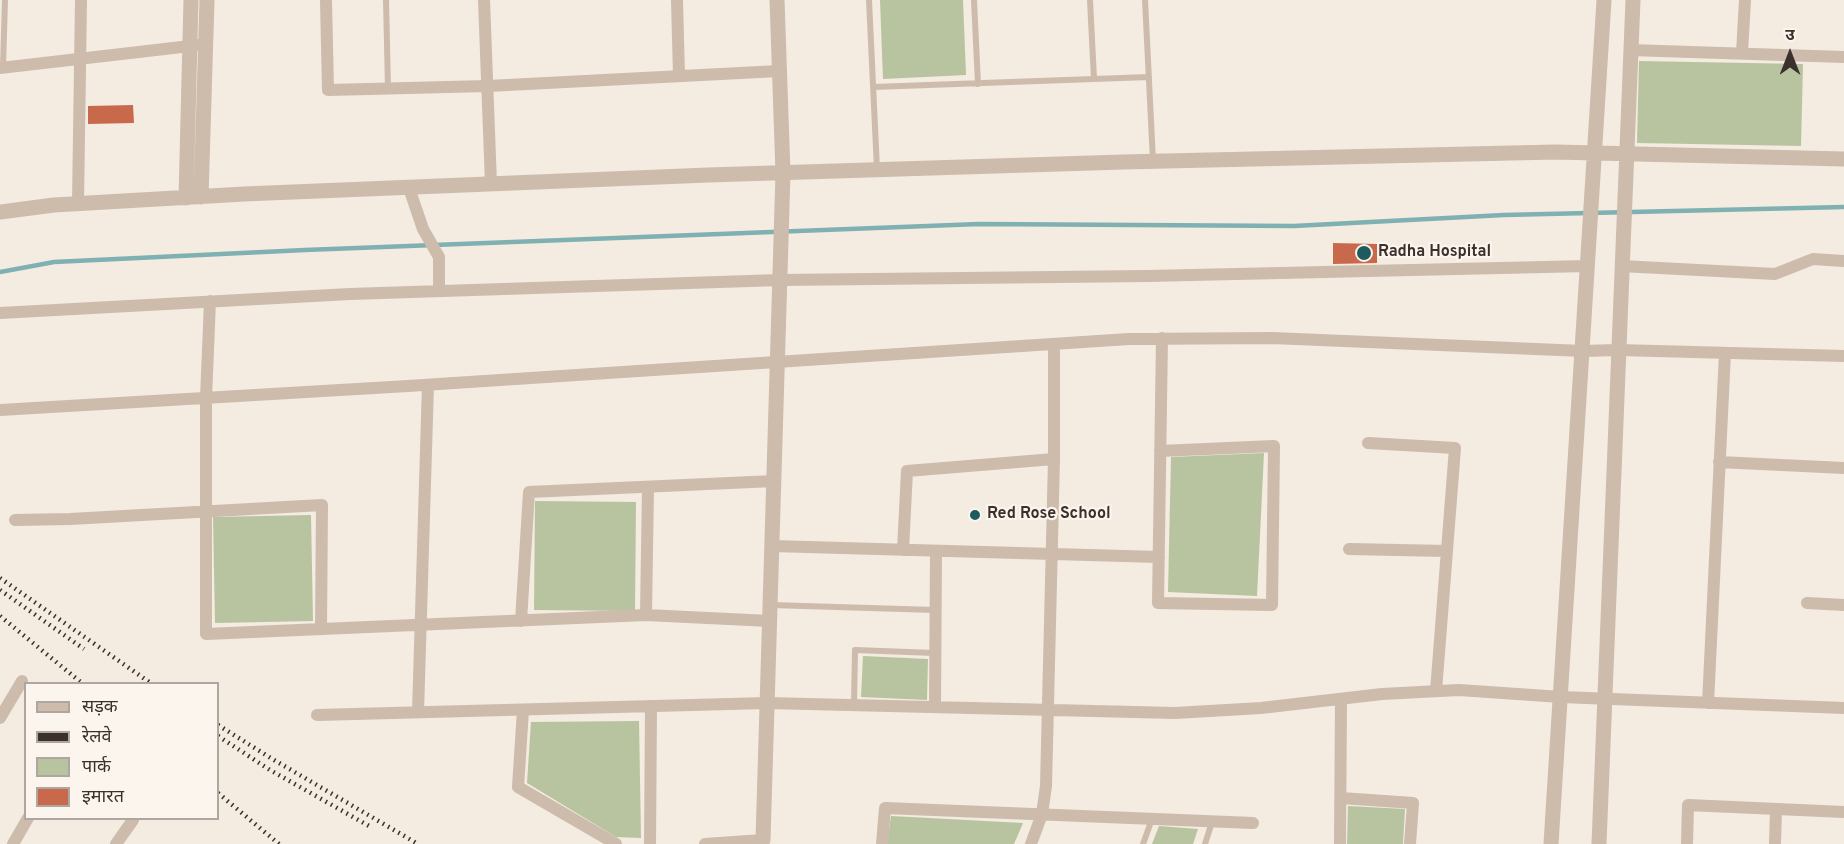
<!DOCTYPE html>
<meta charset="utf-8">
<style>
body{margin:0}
#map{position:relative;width:1844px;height:844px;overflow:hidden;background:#f4ebe1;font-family:Overpass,"Noto Sans Devanagari",sans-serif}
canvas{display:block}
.legend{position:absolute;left:24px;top:682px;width:195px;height:138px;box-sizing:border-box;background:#fbf5ee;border:2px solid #aea6a0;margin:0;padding:8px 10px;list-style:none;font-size:18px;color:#3b302b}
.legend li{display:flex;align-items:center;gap:12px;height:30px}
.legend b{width:30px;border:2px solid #aea6a0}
.north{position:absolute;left:1760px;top:24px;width:60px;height:60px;-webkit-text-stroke:4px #fbf5ee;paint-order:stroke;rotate:0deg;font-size:16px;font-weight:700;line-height:24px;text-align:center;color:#3b302b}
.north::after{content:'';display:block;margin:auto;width:21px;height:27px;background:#3b302b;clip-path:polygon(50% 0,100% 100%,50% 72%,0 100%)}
</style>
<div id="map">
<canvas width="1844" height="844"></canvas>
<ul class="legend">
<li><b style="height:8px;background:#cdbbac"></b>सड़क</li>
<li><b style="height:8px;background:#3b302b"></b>रेलवे</li>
<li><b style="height:16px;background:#b8c4a0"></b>पार्क</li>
<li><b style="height:16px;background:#c8694b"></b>इमारत</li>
</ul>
<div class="north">उ</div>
</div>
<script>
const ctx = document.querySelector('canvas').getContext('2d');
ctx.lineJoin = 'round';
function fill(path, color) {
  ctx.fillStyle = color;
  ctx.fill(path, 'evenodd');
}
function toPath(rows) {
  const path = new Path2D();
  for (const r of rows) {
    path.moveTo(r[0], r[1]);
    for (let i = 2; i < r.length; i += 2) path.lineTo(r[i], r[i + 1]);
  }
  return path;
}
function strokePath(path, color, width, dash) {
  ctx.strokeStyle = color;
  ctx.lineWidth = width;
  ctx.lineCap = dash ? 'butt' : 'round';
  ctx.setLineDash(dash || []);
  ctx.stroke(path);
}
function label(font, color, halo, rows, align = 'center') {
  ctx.font = font + ' Overpass,sans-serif';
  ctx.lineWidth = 4.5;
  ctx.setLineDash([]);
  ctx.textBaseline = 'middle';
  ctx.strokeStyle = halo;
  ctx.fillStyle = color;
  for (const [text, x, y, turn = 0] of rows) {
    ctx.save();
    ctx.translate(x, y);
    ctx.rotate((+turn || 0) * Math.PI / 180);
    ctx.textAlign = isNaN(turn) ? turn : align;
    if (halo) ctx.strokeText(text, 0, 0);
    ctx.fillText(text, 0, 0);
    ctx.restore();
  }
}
const green = toPath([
 [880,0,963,0,966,75,883,79],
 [1639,61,1803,64,1801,146,1637,143],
 [1264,453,1257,596,1168,592,1171,457],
 [535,501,636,502,635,611,534,610],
 [311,515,313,621,215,623,213,517],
 [863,656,928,659,927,700,861,697],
 [639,721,641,838,616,837,527,783,531,722],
 [1348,806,1405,809,1403,844,1347,844],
 [891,816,1023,823,1014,844,887,844],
 [1159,826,1198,829,1193,844,1152,844]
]);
const stream = toPath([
 [0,272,54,262,305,250,979,224,1294,226,1504,215,1844,207]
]);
const building = toPath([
 [133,105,134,123,88,124,88,106],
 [1333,243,1377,244,1377,263,1333,264]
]);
const service = toPath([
 [386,0,388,88],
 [869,0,877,169],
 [974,0,978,84],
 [1090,0,1094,79],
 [1145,0,1153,161],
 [3,67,5,0],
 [873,87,1149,77],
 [771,605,935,610],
 [854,705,855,650,935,653],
 [1143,844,1152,819],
 [1205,844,1212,822]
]);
const minor = toPath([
 [326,0,328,90,488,86,779,71],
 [484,0,491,184],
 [677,0,679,76],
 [1630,50,1844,57],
 [1742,53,1745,0],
 [0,68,199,45],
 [409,188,423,229,439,257,439,291],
 [78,203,81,0],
 [1621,266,1775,274,1813,259,1844,261],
 [210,301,206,398,206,634,646,615,770,621],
 [0,313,350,294,780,280,1148,276,1588,266],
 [0,410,408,386,1129,339,1272,338,1583,351,1618,350,1844,356],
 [1368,443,1455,448,1436,691],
 [1160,451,1274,446,1272,605,1158,603,1162,338],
 [1719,462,1844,468],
 [15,520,70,519,322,505,321,629],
 [772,546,1159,557],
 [1349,549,1447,551],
 [903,550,907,471,1054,459],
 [1807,603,1844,605],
 [646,615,648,487],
 [521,621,529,492,774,481],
 [1708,703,1725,353],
 [935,707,936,551],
 [523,710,518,787,616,844],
 [418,712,428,385],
 [317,715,767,703,1175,713,1261,708,1382,694,1459,690,1561,697,1844,708],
 [0,718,22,681],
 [1341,798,1413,803,1410,844],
 [13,844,28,818],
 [116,844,133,820],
 [650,844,651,706],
 [705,844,763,840],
 [882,844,885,808,1253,823],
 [1031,844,1042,814,1046,786,1054,459,1054,344],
 [1340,844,1341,699],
 [1687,844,1688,805,1844,812],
 [1775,844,1776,809]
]);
const tertiary = toPath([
 [201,197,207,0],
 [186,198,191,0],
 [0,212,54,205,244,194,708,175,1123,162,1555,152,1844,159],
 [761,844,763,840,783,173,777,0],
 [1551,844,1604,0],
 [1599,844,1633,0]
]);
const rail = toPath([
 [0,578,152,684],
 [0,590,84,649],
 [0,616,83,684],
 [218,725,274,760,418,844],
 [218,736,270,770,369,826],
 [218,793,279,844]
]);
const markers = [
 [1364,253,8,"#1f5a5e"],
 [975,515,6,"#1f5a5e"]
];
const poiNames = [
 ["Radha Hospital",1378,253],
 ["Red Rose School",987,515]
];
fill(green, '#b8c4a0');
strokePath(stream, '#7fb0b2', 4.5);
fill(building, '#c8694b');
strokePath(service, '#cdbbac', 6);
strokePath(minor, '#cdbbac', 12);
strokePath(tertiary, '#cdbbac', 15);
strokePath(rail, '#3b302b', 4.5, [1.5, 4.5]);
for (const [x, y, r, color] of markers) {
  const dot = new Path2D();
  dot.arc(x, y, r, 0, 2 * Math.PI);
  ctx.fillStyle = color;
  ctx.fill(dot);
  strokePath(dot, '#fbf5ee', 2);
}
label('bold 16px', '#3b302b', '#fbf5ee', poiNames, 'left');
</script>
